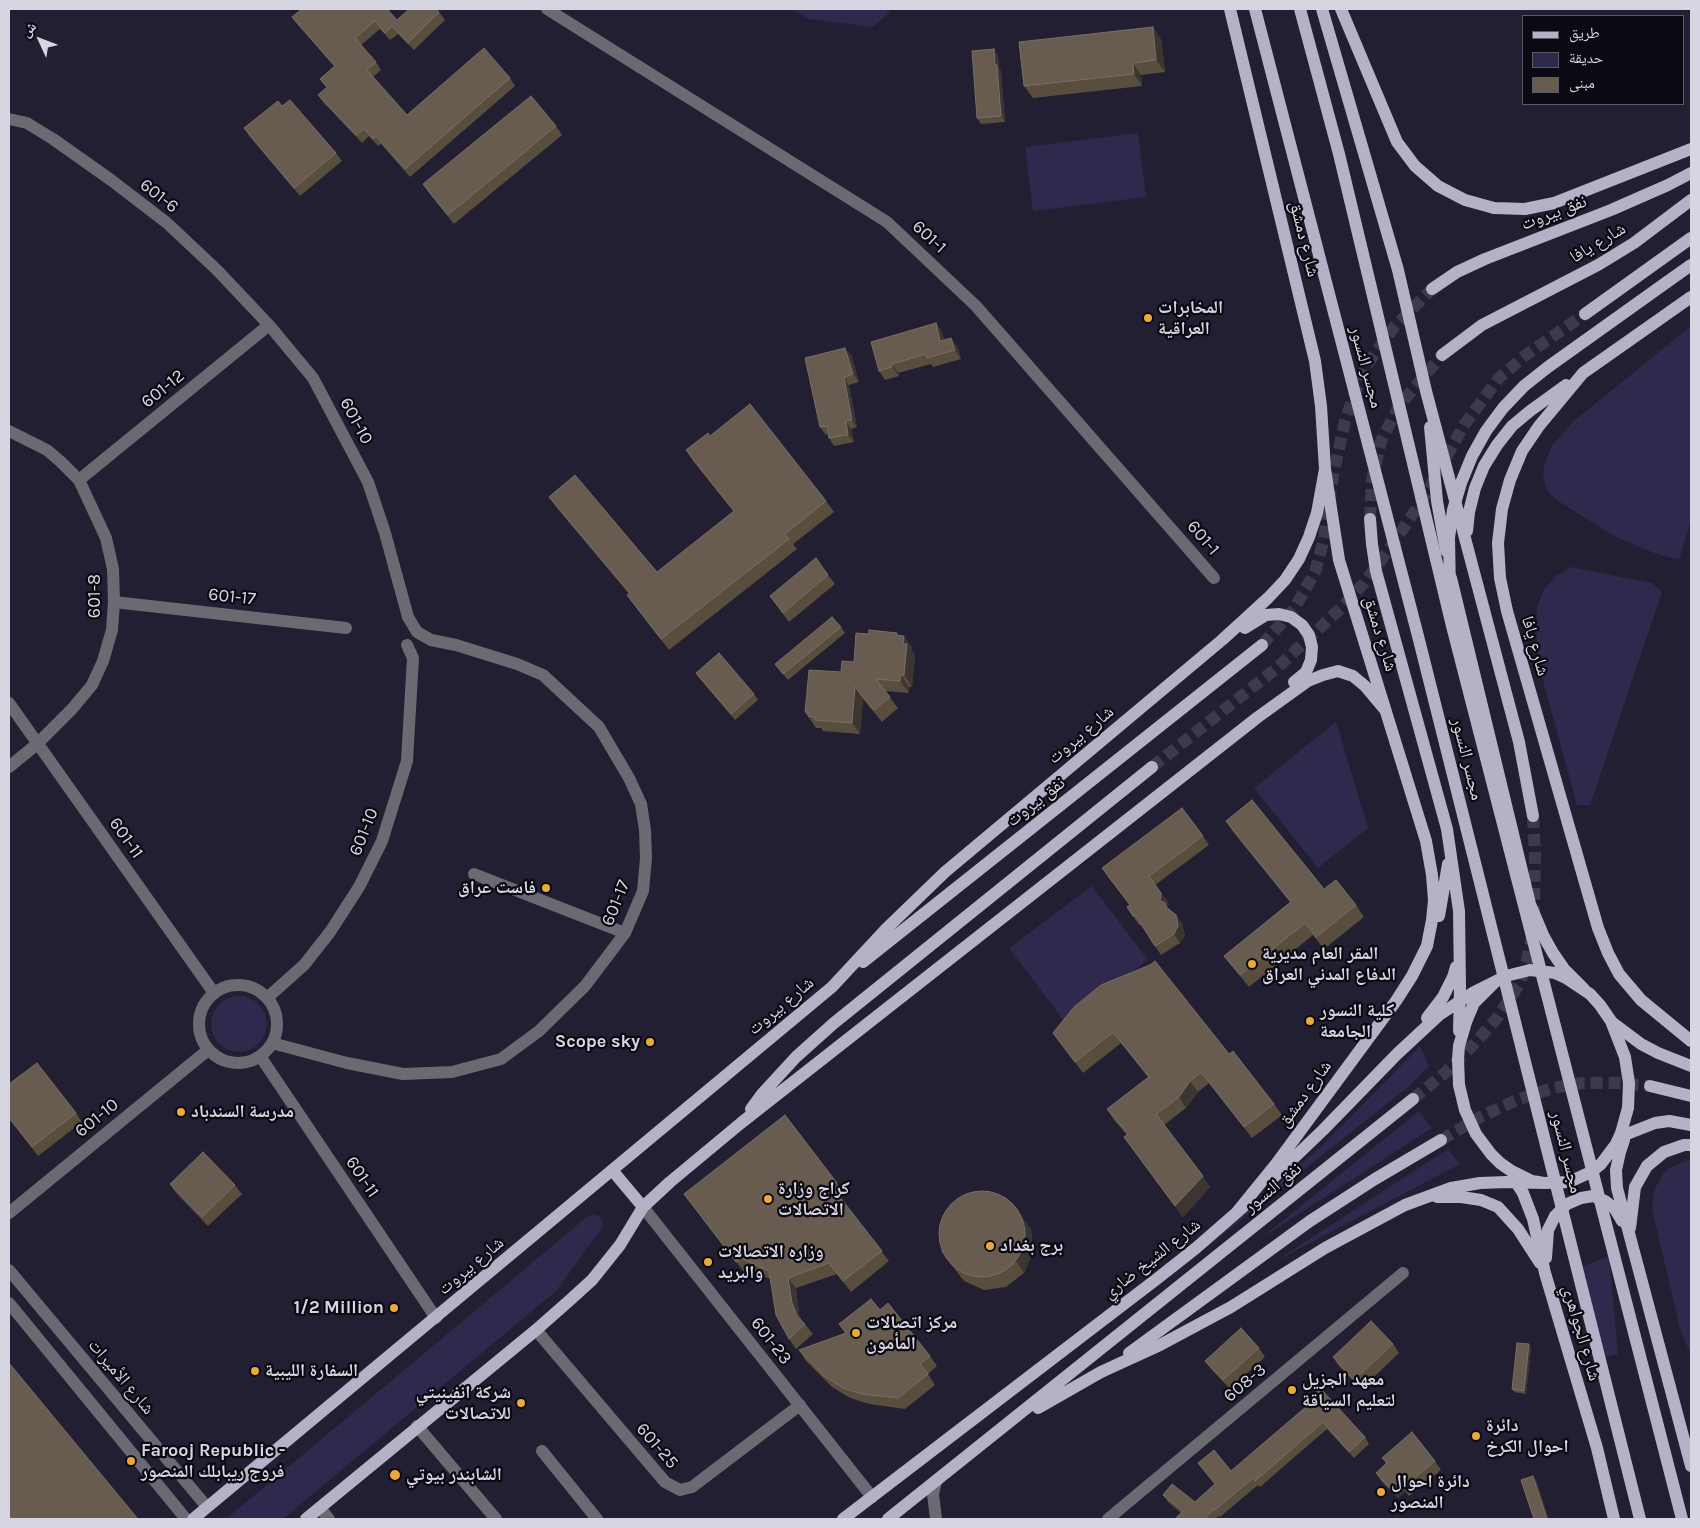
<!DOCTYPE html>
<meta charset="utf-8">
<style>
body{margin:0}
#map{position:relative;width:1700px;height:1528px;overflow:hidden;background:#211f31;font-family:Karla,"Noto Naskh Arabic",sans-serif}
canvas{display:block}
.frame{position:absolute;inset:0;border:10px solid #d6d5e2;pointer-events:none}
.legend{position:absolute;left:1522px;top:15px;width:162px;height:90px;box-sizing:border-box;background:#0b0a12;border:1px solid #5c5b65;margin:0;padding:6px 9px;list-style:none;font-size:15px;color:#d6d5e2}
.legend li{display:flex;align-items:center;gap:10px;height:25px}
.legend b{width:25px;border:1px solid #5c5b65}
.north{position:absolute;left:15px;top:15px;width:50px;height:50px;-webkit-text-stroke:4px #0b0a12;paint-order:stroke;rotate:313deg;font-size:14px;font-weight:700;line-height:20px;text-align:center;color:#d6d5e2}
.north::after{content:'';display:block;margin:auto;width:18px;height:22px;background:#d6d5e2;clip-path:polygon(50% 0,100% 100%,50% 72%,0 100%)}
</style>
<div id="map">
<canvas width="1700" height="1528"></canvas>
<div class="frame"></div>
<ul class="legend">
<li><b style="height:6px;background:#b4b2c6"></b>طريق</li>
<li><b style="height:14px;background:#2f294d"></b>حديقة</li>
<li><b style="height:14px;background:#675c4f"></b>مبنى</li>
</ul>
<div class="north">ش</div>
</div>
<script>
const ctx = document.querySelector('canvas').getContext('2d');
ctx.lineJoin = 'round';
function fill(path, color) {
  ctx.fillStyle = color;
  ctx.fill(path, 'evenodd');
}
function toPath(rows) {
  const path = new Path2D();
  for (const r of rows) {
    if (r.length === 3) {
      path.moveTo(r[0] + r[2], r[1]);
      path.arc(r[0], r[1], r[2], 0, 2 * Math.PI);
      continue;
    }
    path.moveTo(r[0], r[1]);
    for (let i = 2; i < r.length; i += 2) path.lineTo(r[i], r[i + 1]);
  }
  return path;
}
function strokePath(path, color, width, dash) {
  ctx.strokeStyle = color;
  ctx.lineWidth = width;
  ctx.lineCap = dash ? 'butt' : 'round';
  ctx.setLineDash(dash || []);
  ctx.stroke(path);
}
function label(font, color, halo, rows, align = 'center') {
  ctx.font = font + ' Karla,"Noto Naskh Arabic",sans-serif';
  ctx.lineWidth = 4.5;
  ctx.setLineDash([]);
  ctx.textBaseline = 'middle';
  ctx.strokeStyle = halo;
  ctx.fillStyle = color;
  for (const [text, x, y, turn = 0] of rows) {
    ctx.save();
    ctx.translate(x, y);
    ctx.rotate((+turn || 0) * Math.PI / 180);
    ctx.textAlign = isNaN(turn) ? turn : align;
    if (halo) ctx.strokeText(text, 0, 0);
    ctx.fillText(text, 0, 0);
    ctx.restore();
  }
}
const green = toPath([
 [792,9,888,9,890,12,873,27,809,19],
 [1138,133,1146,197,1033,211,1025,147],
 [1691,326,1691,520,1679,560,1654,553,1616,537,1558,501,1550,494,1545,485,1543,475,1544,465,1552,445,1575,420],
 [1571,567,1652,583,1662,592,1590,805,1577,805,1539,666,1536,630,1537,607,1544,589,1556,576],
 [1336,722,1368,828,1318,868,1254,788],
 [1092,886,1148,960,1065,1022,1009,948],
 [239,1024,28],
 [1420,1046,1429,1066,1408,1087,1202,1251,1201,1249,1282,1181,1328,1140],
 [1419,1111,1432,1128,1260,1239],
 [1448,1149,1460,1164,1274,1262],
 [1687,1160,1691,1160,1691,1355,1680,1329,1652,1209,1654,1191,1662,1175,1669,1168],
 [595,1214,599,1216,604,1225,556,1291,283,1519,226,1519,587,1217],
 [1609,1256,1618,1354,1605,1357,1581,1267]
]);
const majorTunnel = toPath([
 [1370,519,1372,480,1381,441,1399,406,1442,355],
 [1262,645,1294,609,1315,572,1324,539,1333,476,1345,421,1354,395,1366,366,1394,327,1432,289],
 [1152,767,1278,667,1342,607,1364,583,1393,544,1426,494,1464,425,1499,378,1526,355,1585,314],
 [1533,816,1535,855,1534,914],
 [1413,1099,1445,1073,1473,1045,1497,1018,1520,983,1528,956,1532,936],
 [1441,1140,1482,1116,1519,1099,1553,1088,1581,1083,1619,1083,1650,1086]
]);
const minor = toPath([
 [547,9,887,222,976,306,1214,578],
 [9,119,27,123,53,139,111,180,167,223,217,270,269,325,313,378,368,482,385,533,408,617,417,632,431,640,456,645,517,664,543,675,599,727,629,778,641,804,645,830,646,858,643,891,625,933,585,986,539,1031,501,1059,452,1072,403,1074,347,1063,272,1043],
 [9,431,47,450,61,462,79,480,106,538,113,569,114,602,112,630,103,661,92,685,72,709,37,744,9,767],
 [79,480,269,325],
 [114,602,346,628],
 [9,703,214,993],
 [474,874,625,933],
 [238,1024,39],
 [267,998,304,965,330,932,359,887,382,841,407,761,413,658,407,645],
 [260,1056,436,1318],
 [643,1207,872,1497],
 [9,1213,208,1050],
 [9,1270,207,1507],
 [9,1303,186,1519],
 [536,1330,665,1482,680,1490,692,1487,800,1405],
 [417,1426,496,1519],
 [542,1451,597,1519],
 [936,1482,933,1494,936,1519],
 [320,1508,329,1519],
 [1108,1519,1403,1273]
]);
const major = toPath([
 [1230,9,1315,361,1321,406,1325,469,1339,560,1426,841,1432,875,1434,900,1432,920,1427,946,1412,976,1396,1001,1276,1164,1237,1212],
 [1322,9,1398,270,1426,391,1519,742,1533,816],
 [1341,9,1397,142,1415,166,1438,186,1465,200,1494,208,1525,209,1554,203,1691,149],
 [1667,282,1691,265],
 [1432,289,1457,272,1485,259,1611,210,1668,185,1691,173],
 [1691,297,1583,373,1539,426,1522,451,1510,480,1502,509,1498,543,1500,578,1507,611,1598,928,1608,953,1619,974,1641,1000,1691,1041],
 [1585,314,1691,238],
 [1442,355,1482,325,1598,265,1634,243,1691,200],
 [1430,427,1437,501,1446,551],
 [1370,519,1372,544,1376,571,1447,829,1459,911,1460,987,1459,1031],
 [1467,531,1469,512,1475,488,1484,466,1497,445,1512,426,1530,411,1566,385],
 [1451,578,1530,904,1544,937,1553,953,1564,969,1584,989],
 [1245,628,1266,615,1279,614,1291,617,1302,625,1309,635,1312,647,1311,660,1306,672,1294,682],
 [1439,916,1448,864],
 [863,962,1262,645],
 [1530,970,1555,973,1566,978,1590,994,1600,1005,1611,1021,1625,1057,1629,1083,1628,1108,1621,1133,1616,1144,1601,1164,1591,1172,1569,1182,1544,1183,1532,1181,1510,1170,1500,1163,1491,1154,1476,1134,1465,1110,1459,1085,1458,1059,1459,1046,1466,1022,1474,1003,1495,982,1506,976,1530,970],
 [1427,1018,1443,997,1453,977,1456,967],
 [1613,1023,1641,1044,1658,1053,1691,1066],
 [1650,1086,1691,1096],
 [751,1109,762,1094,796,1057,834,1023,1152,767],
 [1624,1140,1620,1152,1616,1170,1617,1188,1691,1466],
 [1618,1142,1627,1134,1655,1123,1669,1121,1691,1125],
 [612,1170,643,1207],
 [1273,1178,1323,1130,1397,1054,1439,1015,1474,992,1506,976],
 [1513,1178,1523,1193,1533,1219,1545,1273,1597,1448,1614,1519],
 [1437,1197,1461,1197,1481,1200,1498,1207,1518,1229,1540,1263],
 [1630,1228,1635,1187,1647,1166,1664,1152,1684,1145,1691,1145],
 [1546,1258,1548,1230,1555,1216,1567,1204,1581,1198,1593,1196,1605,1201,1615,1209,1622,1221],
 [1129,1353,1310,1221,1375,1179,1441,1140],
 [1038,1408,1101,1372,1160,1345,1231,1307,1325,1248,1405,1205,1451,1188,1480,1183,1507,1182,1544,1183],
 [193,1519,832,987,886,929,945,872,1222,640,1268,598,1285,580,1299,559,1309,537,1317,513,1325,469],
 [306,1519,536,1330,570,1300,592,1280,620,1245,643,1207,670,1182,741,1123,1258,717,1308,681,1323,675,1338,671,1353,676,1365,686,1386,711],
 [843,1519,1158,1278,1196,1248,1243,1207],
 [888,1519,1413,1099]
]);
const majorBridge = toPath([
 [1255,9,1418,636,1640,1519],
 [1300,9,1339,154,1452,626,1682,1519],
 [1450,591,1449,538,1453,510,1461,483,1472,456,1486,431,1503,408,1524,386,1548,367,1667,282]
]);
const wall = toPath([
 [439,12,445,20,414,50,398,34,390,40,380,29,361,45,376,62,381,70,373,77,407,115,510,78,515,86,410,177,381,144,378,146,369,136,362,143,324,103,318,95,327,88,320,79,334,66,298,25,292,17,397,20],
 [1161,39,1165,72,1141,75,1142,86,1033,98,1024,86],
 [998,55,999,68,1001,71,1005,122,981,124,977,118],
 [282,106,336,153,342,161,300,196,250,137,244,128],
 [556,126,562,135,454,224,429,193,423,184],
 [936,323,942,332,944,340,958,347,961,359,933,367,931,364,898,373,899,376,885,380,879,371],
 [851,355,859,382,849,385,857,427,851,429,854,442,834,446,829,438,828,434,826,435,820,427],
 [710,436,826,501,834,512,793,544,797,549,669,650,635,606,627,595,629,594,557,508,549,497,657,572,734,512,693,461,686,450],
 [828,575,835,584,789,622,770,596],
 [841,627,845,633,788,680,775,664],
 [899,636,912,647,912,651,915,656,912,687,909,687,909,693,885,691,898,708,882,722,863,699,860,734,823,731,821,728,816,728,805,712,841,672,854,662],
 [696,673,754,694,758,700,735,720,700,679],
 [1226,821,1324,889,1356,905,1364,917,1324,949,1313,935,1249,987,1224,956,1290,902,1234,833],
 [1203,836,1209,845,1155,885,1168,902,1167,906,1170,910,1176,915,1182,924,1185,935,1180,943,1161,955,1141,925,1139,925,1127,907,1130,905,1108,877],
 [1074,1007,1229,1054,1274,1104,1282,1115,1252,1138,1209,1083,1198,1092,1186,1108,1164,1125,1210,1187,1183,1217,1132,1148,1124,1137,1127,1135,1114,1120,1107,1109,1148,1077,1121,1043,1083,1073,1053,1033],
 [9,1084,76,1113,82,1122,38,1156,9,1118],
 [837,1183,845,1194,840,1198,889,1261,851,1292,837,1274,796,1288,799,1314,802,1321,805,1324,813,1334,796,1349,789,1339,770,1279,749,1269,744,1272,684,1194],
 [170,1184,235,1185,242,1194,208,1226,176,1193],
 [1031,1229,1033,1252,1024,1273,1006,1287,984,1290,964,1281,941,1251],
 [880,1310,930,1356,937,1366,928,1374,935,1385,905,1409,869,1404,850,1398,832,1387,806,1361,799,1350,846,1334,839,1324],
 [1393,1344,1399,1353,1361,1389,1339,1366,1333,1357],
 [1531,1347,1526,1394,1514,1392,1512,1389],
 [1259,1348,1265,1357,1230,1389,1212,1370,1205,1361],
 [1304,1402,1365,1437,1369,1444,1354,1458,1327,1429,1260,1487,1258,1485,1220,1517,1219,1516,1215,1519,1175,1519,1181,1513,1168,1502,1163,1495,1195,1502,1215,1484,1198,1463,1231,1471,1307,1406],
 [1382,1458,1435,1461,1441,1470,1409,1496,1405,1491,1398,1498,1382,1482,1376,1473,1386,1463]
]);
const shadedWall = toPath([
 [1153,27,1161,39,1165,72,1156,60],
 [994,49,998,55,999,68,1001,71,1005,122,1001,116],
 [1133,63,1141,75,1142,86,1134,74],
 [936,323,942,332,947,350,940,341],
 [951,338,958,347,961,359,955,350],
 [845,348,851,355,859,382,853,374],
 [892,364,898,373,899,376,892,367],
 [844,377,849,385,857,427,852,420],
 [846,421,851,429,854,442,848,435],
 [897,633,903,642,904,636,912,647,912,651,915,656,912,687,904,675,896,635],
 [901,675,909,687,909,693,900,681],
 [855,687,863,699,860,734,852,723],
 [1161,893,1168,902,1167,906,1171,912,1160,901],
 [1176,915,1182,924,1185,935,1180,943,1174,934],
 [1190,1081,1198,1092,1186,1108,1179,1097],
 [1203,1176,1210,1187,1183,1217,1175,1206],
 [1022,1217,1031,1229,1033,1252,1024,1273,1016,1261],
 [788,1278,796,1288,799,1314,804,1326,797,1316,792,1303],
 [1529,1344,1531,1347,1526,1394,1524,1391],
 [1533,1476,1537,1482,1549,1519,1547,1519],
 [1398,1482,1405,1491,1398,1498,1391,1489]
]);
const building = toPath([
 [302,9,387,9,397,20,409,9,436,9,439,12,408,43,392,26,385,33,375,21,355,38,376,62,367,70,407,115,484,48,510,78,405,169,376,136,373,139,364,129,356,135,318,95,327,87,320,79,335,66,292,17,302,9],
 [1153,27,1156,60,1133,63,1134,74,1024,86,1019,42,1153,27],
 [994,49,995,65,997,65,1001,116,977,118,972,51,994,49],
 [531,96,556,126,448,215,423,184,531,96],
 [290,100,336,153,294,188,244,128,278,101,282,106,290,100],
 [936,323,940,341,951,338,955,350,927,358,926,354,892,364,892,367,879,371,871,342,936,323],
 [845,348,853,374,844,377,852,420,846,421,848,435,829,438,827,426,820,427,805,358,845,348],
 [750,404,826,501,785,534,789,539,661,639,627,595,630,593,549,497,575,475,657,572,734,511,686,450,708,433,710,436,750,404],
 [816,558,828,575,783,613,770,596,816,558],
 [832,617,841,627,783,674,775,664,832,617],
 [869,630,897,633,896,635,904,636,903,644,907,644,904,675,901,675,900,681,876,679,890,697,874,710,855,687,852,723,815,720,815,717,808,716,808,712,805,712,809,670,841,672,842,661,854,662,856,633,869,634,869,630],
 [719,653,754,694,731,714,696,673,719,653],
 [1252,800,1324,889,1336,880,1356,905,1316,937,1305,923,1240,975,1224,956,1291,902,1226,821,1252,800],
 [1182,808,1203,836,1149,876,1161,893,1160,901,1165,903,1166,907,1176,915,1178,926,1174,934,1155,946,1136,916,1133,916,1127,907,1130,905,1102,868,1182,808],
 [1155,961,1229,1054,1233,1051,1274,1104,1244,1127,1201,1072,1190,1081,1179,1097,1156,1114,1203,1176,1175,1206,1124,1137,1128,1134,1107,1109,1149,1077,1113,1032,1075,1062,1053,1033,1074,1007,1101,985,1150,965,1155,961],
 [37,1063,76,1113,32,1147,9,1118,9,1084,37,1063],
 [785,1115,837,1183,832,1187,882,1251,843,1281,829,1263,788,1278,792,1303,797,1316,805,1324,789,1339,776,1315,769,1271,741,1258,736,1262,684,1194,785,1115],
 [203,1152,235,1185,202,1217,170,1184,203,1152],
 [982,1234,43],
 [871,1299,880,1310,888,1303,930,1356,920,1364,928,1374,898,1398,862,1394,843,1388,824,1376,799,1350,846,1333,839,1324,871,1299],
 [1371,1321,1393,1344,1354,1380,1333,1357,1371,1321],
 [1241,1328,1259,1348,1223,1380,1205,1361,1241,1328],
 [1517,1343,1529,1344,1524,1391,1512,1389,1517,1343],
 [9,1363,138,1519,9,1519,9,1363],
 [1320,1388,1365,1437,1349,1452,1323,1422,1255,1481,1253,1478,1215,1510,1214,1509,1204,1519,1175,1519,1183,1511,1163,1495,1172,1484,1195,1502,1215,1484,1198,1463,1214,1450,1231,1471,1307,1406,1304,1402,1320,1388],
 [1412,1432,1435,1461,1403,1487,1398,1482,1391,1489,1376,1473,1387,1463,1382,1458,1412,1432],
 [1533,1476,1547,1519,1534,1519,1521,1480,1533,1476]
]);
const markers = [
 [1148,318,5,"#eaaa39"],
 [546,888,5,"#eaaa39"],
 [1252,964,5,"#eaaa39"],
 [1310,1021,5,"#eaaa39"],
 [650,1042,5,"#eaaa39"],
 [181,1112,5,"#eaaa39"],
 [768,1199,5,"#eaaa39"],
 [990,1246,5,"#eaaa39"],
 [708,1262,5,"#eaaa39"],
 [394,1308,5,"#eaaa39"],
 [856,1333,5,"#eaaa39"],
 [255,1371,5,"#eaaa39"],
 [1292,1390,5,"#eaaa39"],
 [521,1403,5,"#eaaa39"],
 [1476,1436,5,"#eaaa39"],
 [131,1461,5,"#eaaa39"],
 [395,1475,6,"#eaaa39"],
 [1381,1492,5,"#eaaa39"]
];
const streetNames = [
 ["601-6",159,196,38],
 ["نفق بيروت",1554,213,-21],
 ["601-1",929,237,43],
 ["شارع دمشق",1304,239,76],
 ["شارع يافا",1598,243,-31],
 ["مجسر النسور",1366,367,75],
 ["601-12",163,389,-39],
 ["601-10",356,421,62],
 ["601-1",1203,538,49],
 ["601-8",95,596,-90],
 ["601-17",232,597,6],
 ["شارع دمشق",1380,634,73],
 ["شارع يافا",1535,646,74],
 ["شارع بيروت",1081,735,-40],
 ["مجسر النسور",1467,759,76],
 ["نفق بيروت",1036,802,-38],
 ["601-10",364,832,-68],
 ["601-11",126,838,55],
 ["601-17",616,903,-68],
 ["شارع بيروت",781,1006,-40],
 ["شارع دمشق",1305,1094,-54],
 ["601-10",97,1118,-39],
 ["مجسر النسور",1566,1152,76],
 ["601-11",362,1177,56],
 ["نفق النسور",1273,1188,-39],
 ["شارع الشيخ ضاري",1152,1259,-38],
 ["شارع بيروت",471,1266,-40],
 ["شارع الجواهري",1581,1333,74],
 ["601-23",771,1341,52],
 ["شارع الأميرات",121,1377,50],
 ["608-3",1245,1383,-40],
 ["601-25",657,1446,49]
];
const poiNames = [
 ["المخابرات",1158,308],
 ["العراقية",1158,329],
 ["فاست عراق",536,888,"right"],
 ["المقر العام مديرية",1262,954],
 ["الدفاع المدني العراق",1262,975],
 ["كلية النسور",1320,1011],
 ["الجامعة",1320,1032],
 ["Scope sky",640,1042,"right"],
 ["مدرسة السندباد",191,1112],
 ["كراج وزارة",778,1189],
 ["الاتصالات",778,1210],
 ["برج بغداد",1000,1246],
 ["وزاره الاتصالات",718,1252],
 ["والبريد",718,1273],
 ["1/2 Million",384,1308,"right"],
 ["مركز اتصالات",866,1323],
 ["المأمون",866,1344],
 ["السفارة الليبية",265,1371],
 ["معهد الجزيل",1302,1380],
 ["لتعليم السياقة",1302,1401],
 ["شركة انفينيتي",511,1393,"right"],
 ["للاتصالات",511,1414,"right"],
 ["دائرة",1486,1426],
 ["احوال الكرخ",1486,1447],
 ["Farooj Republic -",141,1451],
 ["فروج ريبابلك المنصور",141,1472],
 ["الشابندر بيوتي",406,1475],
 ["دائرة احوال",1391,1482],
 ["المنصور",1391,1503]
];
fill(green, '#2f294d');
strokePath(majorTunnel, '#3c3a4c', 12, [12, 6]);
strokePath(minor, '#6a6a73', 12);
strokePath(major, '#b4b2c6', 12);
strokePath(majorBridge, '#b4b2c6', 12);
fill(wall, '#594d3d');
fill(shadedWall, '#3d3531');
fill(building, '#675c4f');
strokePath(building, '#786f66', 1);
for (const [x, y, r, color] of markers) {
  const dot = new Path2D();
  dot.arc(x, y, r, 0, 2 * Math.PI);
  ctx.fillStyle = color;
  ctx.fill(dot);
  strokePath(dot, '#0b0a12', 2);
}
label('18px', '#d6d5e2', '#0b0a12', streetNames);
label('bold 18px', '#d6d5e2', '#0b0a12', poiNames, 'left');
</script>
